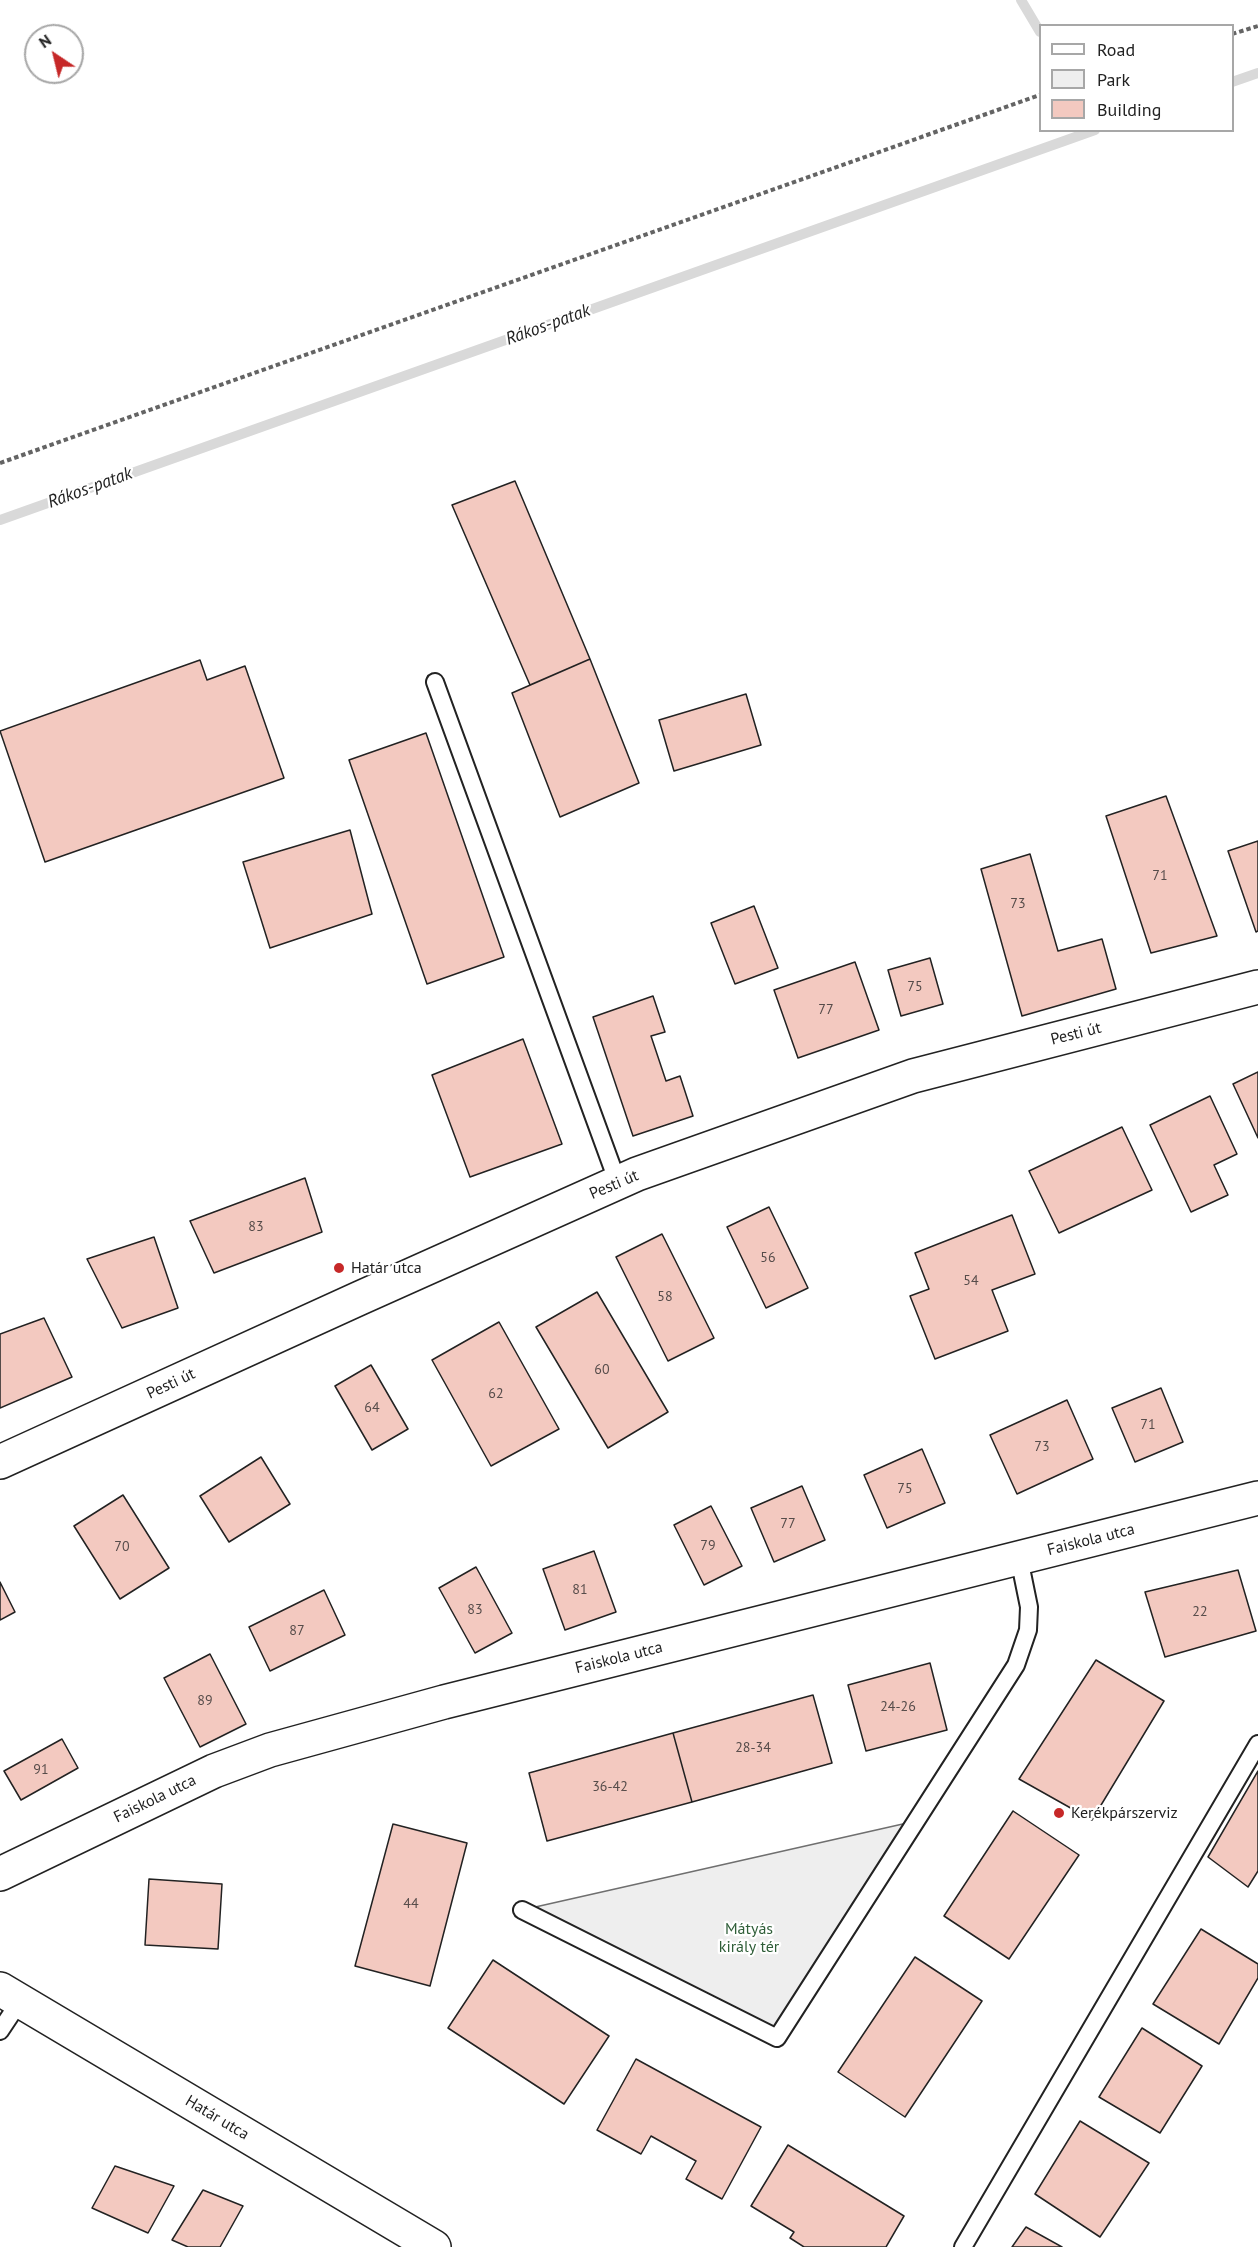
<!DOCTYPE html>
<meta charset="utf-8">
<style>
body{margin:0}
#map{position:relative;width:1258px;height:2247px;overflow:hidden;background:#fff;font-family:"PT Sans",sans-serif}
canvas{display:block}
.legend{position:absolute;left:1039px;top:24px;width:195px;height:108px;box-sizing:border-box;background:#fff;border:2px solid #a7a7a7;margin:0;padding:8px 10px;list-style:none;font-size:18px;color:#222}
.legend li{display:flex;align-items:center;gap:12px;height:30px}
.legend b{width:30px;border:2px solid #a7a7a7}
.north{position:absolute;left:24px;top:24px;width:60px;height:60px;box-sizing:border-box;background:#fff;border:2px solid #a7a7a7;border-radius:50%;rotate:325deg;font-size:16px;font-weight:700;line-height:24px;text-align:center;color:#222}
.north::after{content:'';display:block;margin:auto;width:21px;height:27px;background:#c62828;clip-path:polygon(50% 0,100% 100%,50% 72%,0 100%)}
</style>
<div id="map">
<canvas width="1258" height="2247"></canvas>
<ul class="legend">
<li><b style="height:8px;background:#fff"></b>Road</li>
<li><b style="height:16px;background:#eee"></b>Park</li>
<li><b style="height:16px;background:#f3c9c0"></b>Building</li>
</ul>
<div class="north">N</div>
</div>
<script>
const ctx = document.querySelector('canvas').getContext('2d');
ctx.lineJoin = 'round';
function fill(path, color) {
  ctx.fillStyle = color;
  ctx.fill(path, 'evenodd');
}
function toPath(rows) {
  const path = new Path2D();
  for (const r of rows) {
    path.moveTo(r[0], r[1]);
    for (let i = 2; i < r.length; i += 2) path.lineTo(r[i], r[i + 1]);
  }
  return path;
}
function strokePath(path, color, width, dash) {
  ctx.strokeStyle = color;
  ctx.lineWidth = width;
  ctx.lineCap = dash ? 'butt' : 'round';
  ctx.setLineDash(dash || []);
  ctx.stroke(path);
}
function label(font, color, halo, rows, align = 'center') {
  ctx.font = font + ' "PT Sans",sans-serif';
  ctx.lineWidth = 4.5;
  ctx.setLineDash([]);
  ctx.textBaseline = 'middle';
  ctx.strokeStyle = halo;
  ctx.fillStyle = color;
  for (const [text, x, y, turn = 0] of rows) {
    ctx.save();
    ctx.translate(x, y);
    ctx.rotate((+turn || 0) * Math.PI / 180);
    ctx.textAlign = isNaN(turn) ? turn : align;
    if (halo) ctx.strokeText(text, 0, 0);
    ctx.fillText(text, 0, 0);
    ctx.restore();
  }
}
const green = toPath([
 [916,1821,777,2038,522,1910,916,1821]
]);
const stream = toPath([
 [1021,0,1040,32],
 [1232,82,1258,73],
 [0,520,1095,130]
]);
const building = toPath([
 [515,481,590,659,530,685,452,505,515,481],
 [590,659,639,783,560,817,512,693,590,659],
 [200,660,207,680,245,666,284,778,45,862,0,731,200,660],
 [746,694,761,745,674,771,659,720,746,694],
 [426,733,504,957,427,984,349,760,426,733],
 [1166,796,1217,936,1151,953,1106,816,1166,796],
 [350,830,372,914,270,948,243,862,350,830],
 [1258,841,1258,931,1256,932,1228,851,1258,841],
 [1030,854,1058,951,1102,939,1116,989,1022,1016,981,869,1030,854],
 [754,906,778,968,735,984,711,923,754,906],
 [930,958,943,1004,901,1016,888,970,930,958],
 [855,962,879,1030,798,1058,774,990,855,962],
 [653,996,665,1032,651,1036,666,1081,680,1076,693,1116,633,1136,593,1017,653,996],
 [523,1039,562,1144,470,1177,432,1075,523,1039],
 [1258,1072,1258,1138,1233,1084,1258,1072],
 [1210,1096,1237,1154,1214,1165,1228,1195,1191,1212,1150,1125,1210,1096],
 [1122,1127,1152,1190,1059,1233,1029,1171,1122,1127],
 [305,1178,322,1232,214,1273,190,1221,305,1178],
 [769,1207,808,1288,766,1308,727,1227,769,1207],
 [1012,1215,1035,1274,992,1290,1008,1331,935,1359,910,1296,929,1289,915,1253,1012,1215],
 [662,1234,714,1338,668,1361,616,1257,662,1234],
 [154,1237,178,1308,122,1328,87,1259,154,1237],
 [597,1292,668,1412,608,1448,536,1327,597,1292],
 [44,1318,72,1377,0,1408,0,1334,44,1318],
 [499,1322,559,1429,491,1466,432,1360,499,1322],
 [371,1365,408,1429,372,1450,335,1386,371,1365],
 [1161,1388,1183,1442,1135,1462,1112,1408,1161,1388],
 [1067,1400,1093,1459,1017,1494,990,1435,1067,1400],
 [922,1449,945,1503,887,1528,864,1475,922,1449],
 [261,1457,290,1504,229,1542,200,1496,261,1457],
 [802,1486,825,1540,774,1562,751,1508,802,1486],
 [123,1495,169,1568,120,1599,74,1526,123,1495],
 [711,1506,742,1566,704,1585,674,1525,711,1506],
 [594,1551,616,1612,565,1630,543,1569,594,1551],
 [476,1567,512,1633,475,1653,439,1588,476,1567],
 [1238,1570,1256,1631,1165,1657,1145,1592,1238,1570],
 [0,1582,15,1612,0,1620,0,1582],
 [324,1590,345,1635,270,1671,249,1627,324,1590],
 [210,1654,246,1724,200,1747,164,1678,210,1654],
 [1096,1660,1164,1701,1092,1820,1019,1779,1096,1660],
 [930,1663,947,1730,866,1751,848,1685,930,1663],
 [813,1695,832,1763,692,1802,673,1733,813,1695],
 [673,1733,692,1802,547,1841,529,1773,673,1733],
 [62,1739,78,1768,21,1800,4,1771,62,1739],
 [1258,1771,1258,1871,1248,1887,1208,1857,1258,1771],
 [1013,1811,1079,1855,1009,1959,944,1916,1013,1811],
 [393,1824,467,1843,430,1986,355,1966,393,1824],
 [149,1879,222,1884,218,1949,145,1945,149,1879],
 [1201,1929,1258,1964,1258,1978,1219,2044,1153,2004,1201,1929],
 [915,1957,982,2001,905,2117,838,2072,915,1957],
 [493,1960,609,2036,564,2104,448,2028,493,1960],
 [1142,2028,1202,2066,1160,2133,1099,2097,1142,2028],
 [636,2059,761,2127,722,2199,686,2179,696,2161,651,2136,641,2154,597,2130,636,2059],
 [1080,2121,1149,2163,1100,2237,1035,2194,1080,2121],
 [788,2145,904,2216,886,2247,804,2247,790,2238,794,2232,751,2206,788,2145],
 [115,2166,174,2186,148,2233,92,2208,115,2166],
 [203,2190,243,2206,220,2247,188,2247,172,2240,203,2190],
 [1026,2227,1062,2247,1012,2247,1026,2227]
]);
const path = toPath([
 [1232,34,1258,26],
 [0,463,1040,95]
]);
const service = toPath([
 [435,682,618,1183],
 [522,1910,777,2038,1016,1665,1028,1630,1029,1607,1019,1558],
 [0,2031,20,2001],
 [963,2247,1258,1744]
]);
const minor = toPath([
 [0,1874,214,1771,270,1750,444,1702,1258,1498],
 [0,1989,434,2247]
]);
const secondary = toPath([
 [0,1462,360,1298,637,1174,913,1076,1258,987]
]);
const markers = [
 [339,1268,6,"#c62828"],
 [1059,1813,6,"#c62828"]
];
const numberNames = [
 ["71",1160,876],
 ["73",1018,904],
 ["75",915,987],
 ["77",826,1010],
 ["83",256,1227],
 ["56",768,1258],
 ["54",971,1281],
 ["58",665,1297],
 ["60",602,1370],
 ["62",496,1394],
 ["64",372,1408],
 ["71",1148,1425],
 ["73",1042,1447],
 ["75",905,1489],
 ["77",788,1524],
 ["79",708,1546],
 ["70",122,1547],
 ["81",580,1590],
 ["83",475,1610],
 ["22",1200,1612],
 ["87",297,1631],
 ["89",205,1701],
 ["24-26",898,1707],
 ["28-34",753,1748],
 ["91",41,1770],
 ["36-42",610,1787],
 ["44",411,1904]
];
const streetNames = [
 ["Pesti út",1076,1034,-14],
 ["Pesti út",614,1185,-23],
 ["Pesti út",171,1384,-25],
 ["Faiskola utca",1091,1540,-14],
 ["Faiskola utca",619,1658,-14],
 ["Faiskola utca",155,1799,-26],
 ["Határ utca",217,2118,31]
];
const poiNames = [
 ["Határ utca",351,1268],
 ["Kerékpárszerviz",1071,1813]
];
const parkNames = [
 ["Mátyás",749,1929],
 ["király tér",749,1947]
];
const waterNames = [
 ["Rákos-patak",548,325,-20],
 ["Rákos-patak",90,488,-20]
];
fill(green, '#eee');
strokePath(green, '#6f6f6f', 1.5);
strokePath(stream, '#d9d9d9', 10);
fill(building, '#f3c9c0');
strokePath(building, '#222', 1.5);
strokePath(service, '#222', 20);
strokePath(minor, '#222', 36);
strokePath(secondary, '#222', 36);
strokePath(path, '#646464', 4, [4.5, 3]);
strokePath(service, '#fff', 16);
strokePath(minor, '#fff', 33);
strokePath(secondary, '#fff', 33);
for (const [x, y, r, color] of markers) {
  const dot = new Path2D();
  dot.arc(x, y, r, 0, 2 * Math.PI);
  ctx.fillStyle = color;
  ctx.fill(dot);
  strokePath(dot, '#fff', 2);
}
label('14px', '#564c4a', null, numberNames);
label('16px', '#222', '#fff', streetNames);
label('16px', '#222', '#fff', poiNames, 'left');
label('16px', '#2f5e38', '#fff', parkNames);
label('italic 18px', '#222', '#fff', waterNames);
</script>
